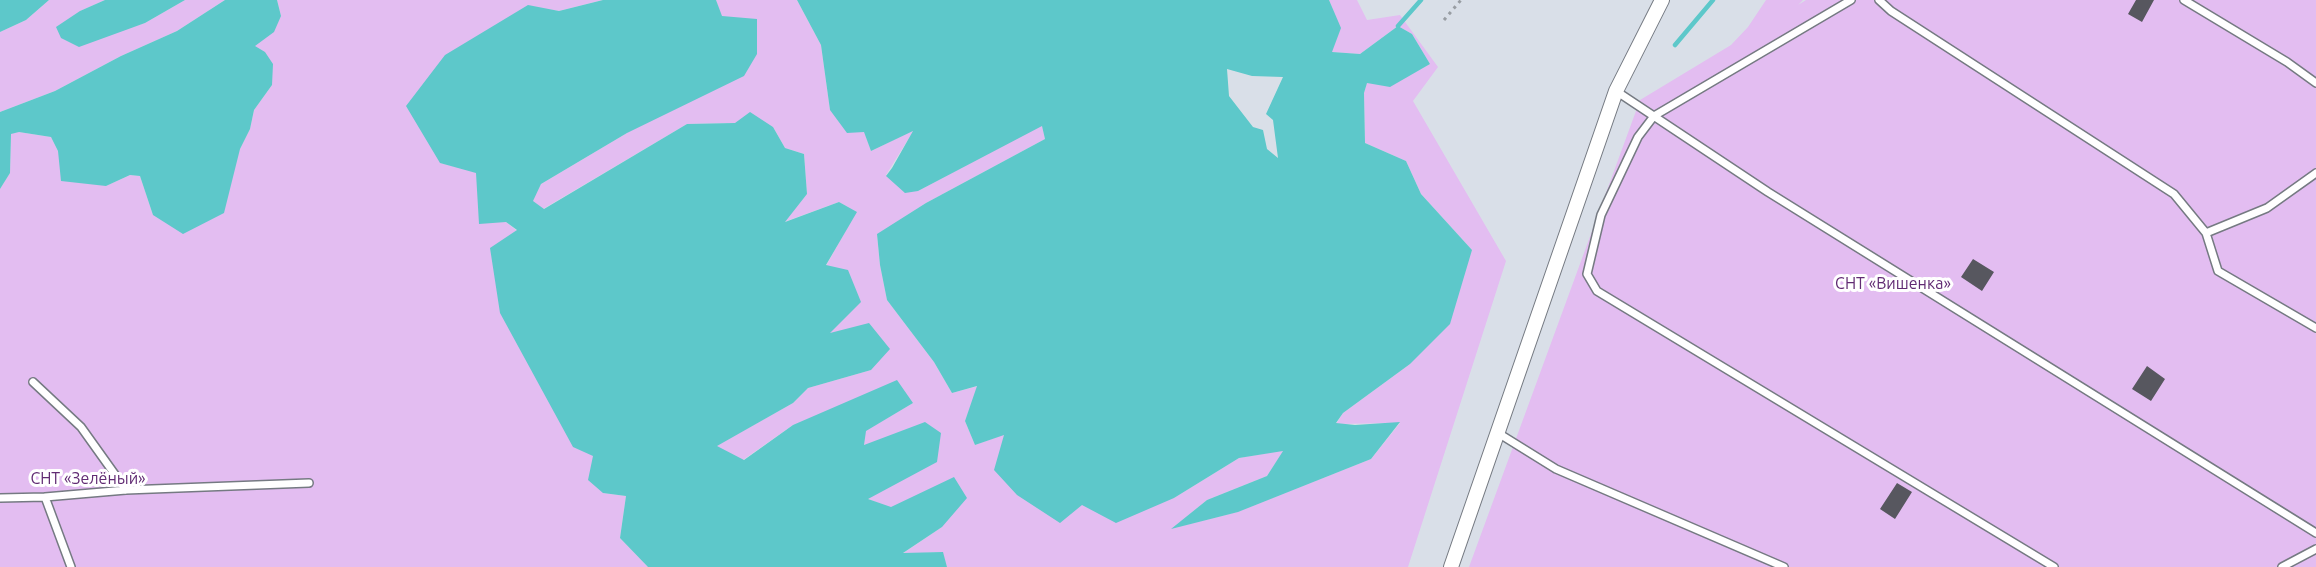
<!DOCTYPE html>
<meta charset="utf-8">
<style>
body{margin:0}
canvas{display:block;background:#d9dfe8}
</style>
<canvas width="2316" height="567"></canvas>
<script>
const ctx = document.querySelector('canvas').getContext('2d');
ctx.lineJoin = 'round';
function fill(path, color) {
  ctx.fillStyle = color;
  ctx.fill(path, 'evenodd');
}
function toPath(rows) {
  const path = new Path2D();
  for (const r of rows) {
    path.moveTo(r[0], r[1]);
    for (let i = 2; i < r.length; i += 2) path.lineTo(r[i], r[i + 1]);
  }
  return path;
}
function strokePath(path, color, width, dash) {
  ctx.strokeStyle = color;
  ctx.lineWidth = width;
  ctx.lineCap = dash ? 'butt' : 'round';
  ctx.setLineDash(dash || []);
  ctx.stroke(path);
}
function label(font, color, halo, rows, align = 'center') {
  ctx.font = font + ' Ubuntu,sans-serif';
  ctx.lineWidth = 6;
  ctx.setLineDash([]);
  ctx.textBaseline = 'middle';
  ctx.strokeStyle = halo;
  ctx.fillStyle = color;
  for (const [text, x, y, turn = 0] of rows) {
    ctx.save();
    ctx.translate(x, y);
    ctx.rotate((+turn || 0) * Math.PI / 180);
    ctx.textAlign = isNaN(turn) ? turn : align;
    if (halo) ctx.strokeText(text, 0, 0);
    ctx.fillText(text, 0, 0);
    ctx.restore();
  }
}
const green = toPath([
 [49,0,105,0,80,11,115,33,145,23,185,0,225,0,177,31,121,56,55,91,0,112,0,32,26,20],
 [277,0,603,0,559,11,528,6,440,163,476,172,506,222,517,231,593,456,603,493,626,496,620,538,648,567,0,567,0,189,10,173,11,133,19,132,51,137,58,151,106,186,130,175,140,176,153,215,240,149,250,129,254,110,272,85,254,46,281,16],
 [716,0,797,0,821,45,830,110,864,131,871,151,914,130,886,175,918,191,1042,125,1045,139,926,203,877,235,880,265,887,300,934,362,952,393,978,386,965,421,975,445,1005,434,1082,505,1174,498,1239,458,1284,450,1267,476,1207,500,1173,528,1237,512,1371,459,1400,423,1336,424,1343,413,1410,364,1472,250,1421,194,1406,161,1365,143,1364,93,1367,82,1390,86,1430,64,1412,34,1398,26,1360,54,1331,52,1340,28,1329,0,1357,0,1367,20,1400,15,1438,67,1413,101,1506,261,1408,567,947,567,942,552,902,554,942,527,868,499,864,445,865,431,913,403,793,425,743,460,716,446,793,403,808,388,871,370,829,334,826,266,856,212,839,202,784,222,807,194,804,154,785,148,773,127,735,123,687,124,543,209,532,201,541,184,627,133,721,16],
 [1766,0,1803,0,1798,5,1806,0,2316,0,2316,567,1469,567,1640,100,1731,45,1748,27]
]);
const water = toPath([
 [0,0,49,0,26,20,0,32],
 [105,0,185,0,145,23,79,47,61,38,56,27,80,11],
 [225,0,277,0,281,16,274,32,255,46,265,52,273,64,272,85,254,110,250,129,240,149,224,213,183,234,153,215,140,176,130,175,106,186,61,181,58,151,51,137,19,132,11,134,10,173,0,189,0,197,0,112,55,91,121,56,177,31],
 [603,0,716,0,722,16,757,19,757,54,744,76,627,133,541,184,533,201,544,209,687,124,735,123,750,112,773,127,785,148,804,154,807,194,785,222,839,202,857,212,826,265,848,270,861,302,830,333,869,323,890,349,871,370,808,388,793,403,717,446,744,460,793,425,897,380,913,403,866,431,864,445,925,422,941,433,937,462,868,499,891,507,954,477,967,498,942,527,903,553,943,552,947,567,648,567,620,538,626,496,603,493,588,480,593,456,573,447,500,313,490,248,517,230,506,222,479,224,476,173,440,163,406,106,445,55,528,5,559,11],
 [797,0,1329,0,1341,28,1332,52,1360,54,1398,26,1412,34,1430,64,1390,87,1367,83,1364,93,1365,143,1406,161,1421,194,1472,250,1450,324,1410,364,1343,413,1336,423,1355,425,1400,422,1371,459,1238,512,1171,529,1207,500,1267,476,1283,451,1239,458,1174,498,1116,523,1082,505,1060,523,1017,495,994,470,1004,435,975,445,965,421,977,386,952,393,934,362,887,300,880,265,877,234,926,203,1045,139,1042,126,918,191,905,193,886,176,892,168,913,131,871,151,864,132,847,133,830,110,821,45],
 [1227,69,1252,76,1283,77,1266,114,1273,120,1278,158,1267,149,1263,130,1253,127,1229,96]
]);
const stream = toPath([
 [1398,26,1421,0],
 [1675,45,1713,0]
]);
const building = toPath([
 [2136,0,2154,0,2142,22,2128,14],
 [1973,259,1994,272,1982,291,1961,277],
 [2147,366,2165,379,2151,401,2132,389],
 [1897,483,1912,492,1895,519,1880,509]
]);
const path = toPath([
 [1444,20,1461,0]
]);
const lane = toPath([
 [1851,0,1654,116,1638,137,1601,215,1587,274,1597,291,2054,567],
 [1879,0,1891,11,2174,194,2206,233,2218,271,2316,328],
 [2184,0,2287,62,2316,83],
 [1616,91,1768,192,2316,533],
 [2206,233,2267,208,2316,173],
 [33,382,81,427,126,490],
 [1498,433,1556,469,1784,567],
 [0,498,45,497],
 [71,567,45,497,126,490,309,483],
 [2282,567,2316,549]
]);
const street = toPath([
 [1451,567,1616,91,1662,0]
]);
const parkNames = [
 ["СНТ «Вишенка»",1893,284],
 ["СНТ «Зелёный»",88,479]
];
fill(green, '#e3bdf1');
fill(water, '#5dc8ca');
strokePath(stream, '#5dc8ca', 4.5);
fill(building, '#57575f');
strokePath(lane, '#757a82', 10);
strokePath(street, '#757a82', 16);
strokePath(path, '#989da3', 3, [3, 4.5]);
strokePath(lane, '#fff', 7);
strokePath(street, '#fff', 14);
label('16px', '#612b73', '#fff', parkNames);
</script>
